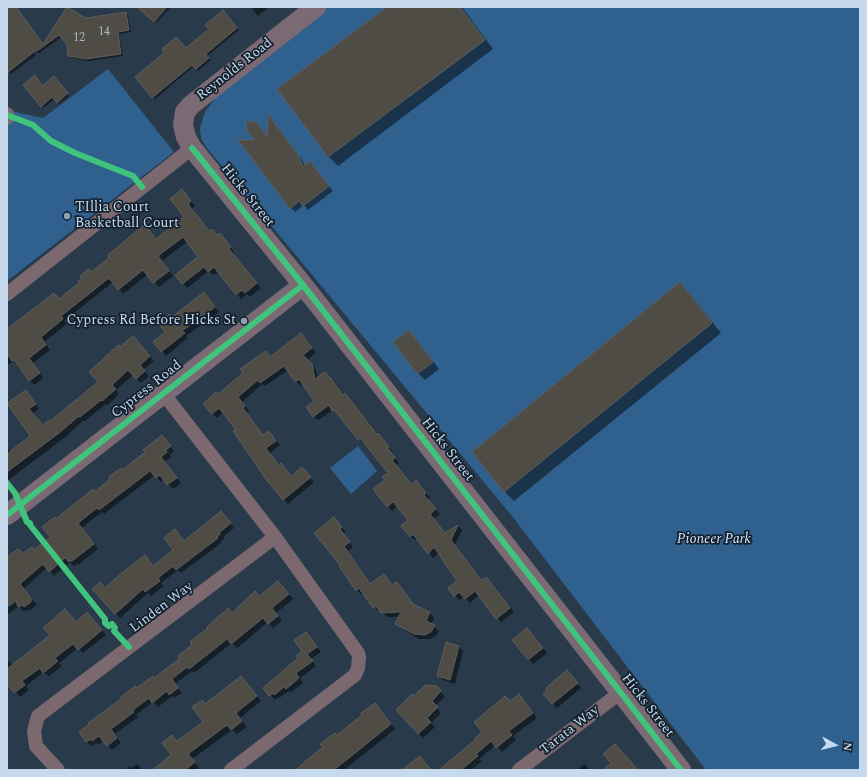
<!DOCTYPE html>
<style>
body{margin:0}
#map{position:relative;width:867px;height:777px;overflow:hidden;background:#293a4a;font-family:Spectral,serif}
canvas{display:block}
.frame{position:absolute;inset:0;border:8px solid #c7d9ec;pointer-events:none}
.north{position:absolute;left:815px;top:725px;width:40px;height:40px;-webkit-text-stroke:3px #13212e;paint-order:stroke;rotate:97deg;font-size:11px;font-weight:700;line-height:16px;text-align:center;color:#c7d9ec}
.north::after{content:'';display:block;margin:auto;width:14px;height:18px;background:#c7d9ec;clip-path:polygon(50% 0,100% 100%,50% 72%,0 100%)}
</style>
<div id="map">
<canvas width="867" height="777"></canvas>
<div class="frame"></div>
<div class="north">N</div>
</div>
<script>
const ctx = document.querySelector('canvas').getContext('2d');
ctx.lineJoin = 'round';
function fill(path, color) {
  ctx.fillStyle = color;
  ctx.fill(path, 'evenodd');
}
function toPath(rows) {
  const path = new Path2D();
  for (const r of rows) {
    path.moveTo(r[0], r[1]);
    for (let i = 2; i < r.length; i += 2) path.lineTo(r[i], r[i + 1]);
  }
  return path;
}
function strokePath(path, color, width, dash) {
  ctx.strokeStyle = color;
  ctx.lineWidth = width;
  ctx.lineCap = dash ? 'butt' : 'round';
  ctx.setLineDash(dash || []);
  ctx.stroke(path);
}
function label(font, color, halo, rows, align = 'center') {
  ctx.font = font + ' Spectral,serif';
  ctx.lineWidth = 3.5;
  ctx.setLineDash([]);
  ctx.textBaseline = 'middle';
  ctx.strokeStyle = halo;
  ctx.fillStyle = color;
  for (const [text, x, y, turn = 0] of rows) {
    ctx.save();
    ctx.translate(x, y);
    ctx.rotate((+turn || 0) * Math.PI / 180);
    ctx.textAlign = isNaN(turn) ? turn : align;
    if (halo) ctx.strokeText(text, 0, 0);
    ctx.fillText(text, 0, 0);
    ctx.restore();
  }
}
const green = toPath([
 [327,7,860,7,860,770,706,770,512,516,206,147,201,138,200,128,205,112,216,97],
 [108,69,174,152,7,281,7,110,43,118],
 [358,446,377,471,351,494,330,468]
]);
const shadow = toPath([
 [7,7,15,7,44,45,68,8,85,19,126,13,128,16,131,32,119,34,123,56,89,61,72,58,69,55,70,46,62,37,39,53,33,52,36,55,11,74,7,70],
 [138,7,171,7,156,23],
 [251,7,269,7,258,16],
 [389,7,462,7,493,49,338,166,328,156],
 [225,14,239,30,207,56,211,60,198,71,194,66,155,99,136,78,186,49,210,29],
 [36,78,43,87,56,79,69,96,59,104,55,99,43,108,42,106],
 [269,116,302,160,305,166,310,162,333,191,308,210,304,205,295,212,291,208,257,141,256,123,268,137],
 [182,191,195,206,191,209,210,232,217,236,220,234,224,238,234,252,233,254,261,288,250,297,247,294,241,299,219,272,213,275,209,271,187,288,183,283,199,258,188,241,162,261,173,276,159,287,148,274,123,294,113,282,64,321,67,324,44,342,50,350,33,363,43,378,34,385,13,361,7,366,7,331,59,300,91,273,150,230,157,239,186,217],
 [680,284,689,293,721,333,514,501,505,492,473,452],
 [204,293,219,312,186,336,188,338,166,356,162,351,172,318],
 [409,332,416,339,439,369,425,380,418,373],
 [133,337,154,361,143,370,149,376,141,383,133,375,116,390,119,394,108,405,106,404,85,421,84,420,64,438,7,481,7,448,11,452,31,436,8,404,7,405,7,398,11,402,30,396,39,409,33,413,43,426,50,422,99,382,120,348],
 [305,338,316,353,307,360,316,370,318,379,325,373,336,383,344,395,345,395,350,399,393,452,391,453,399,463,396,465,411,485,416,481,430,498,427,500,440,514,433,519,445,534,458,526,462,530,455,545,482,581,490,583,514,612,501,622,479,595,470,603,464,597,460,600,455,596,458,581,439,552,433,558,417,538,415,540,410,536,409,520,398,506,392,511,388,506,386,481,389,473,365,442,363,444,359,439,333,410,318,420,313,416,316,401,303,383,300,386,288,370,265,386,262,384,242,402,249,411,247,413,264,436,269,432,280,445,270,453,279,466,286,469,292,477,306,473,314,482,288,504,269,481,238,431,223,413,217,418,212,414,218,396,244,374,265,352,271,357],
 [162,436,174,451,170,455,171,457,164,462,181,483,173,489,164,479,161,482,155,475,104,514,102,512,81,528,98,549,78,565,77,564,74,566,70,562,54,576,47,568,23,589,37,605,29,611,28,610,23,611,19,606,7,615,7,558,35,551,51,537,56,520,96,493,146,452],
 [226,517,234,528,224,536,224,539,221,542,221,543,181,573,178,570,161,583,164,586,151,596,148,593,120,618,94,589,105,589,145,556,154,566,175,550,175,530,185,541],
 [334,519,346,532,343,534,353,547,348,551,371,585,384,575,393,585,396,583,414,606,430,613,434,618,431,625,439,631,436,636,430,639,419,639,401,628,396,624,400,617,387,617,380,610,378,611,374,607,363,593,361,594,356,590,341,566],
 [283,587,293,599,276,613,282,621,273,628,268,622,237,648,232,643,194,673,192,671,175,684,182,693,174,698,172,696,158,707,153,702,136,715,138,717,115,734,121,743,112,750,104,740,98,745,96,743,92,746,87,742,80,732,137,689,155,679,232,614,260,597],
 [92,618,106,635,83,653,78,648,59,663,62,666,49,676,44,672,26,686,29,690,20,697,10,686,7,689,7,659,13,666,76,623],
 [306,633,321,652,311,659,316,666,300,678,303,683,291,692,289,691,279,698,278,697,275,700,264,688,299,658,303,652],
 [532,634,547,653,533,664,514,641],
 [459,647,463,651,455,684,443,680,438,676],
 [572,676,581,688,557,708,544,694],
 [241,677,261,701,240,718,247,727,237,734,232,730,192,759,199,768,196,770,155,770,172,755,172,736,178,741,204,723,206,705],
 [436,687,445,697,435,706,441,713,431,723,435,727,423,738,397,710],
 [519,695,537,718,513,736,516,740,502,752,496,745,479,759,482,761,471,770,447,770,477,740,510,702],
 [379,708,395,729,344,770,294,770,304,762,306,763,337,736],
 [137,764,143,770,126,770,130,766,132,768],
 [585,764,590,770,576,770]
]);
const building = toPath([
 [10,7,16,7,43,44,67,7,86,18,126,12,129,30,118,32,121,54,86,59,68,56,67,47,68,46,59,35,37,51,33,51,34,52,7,73,7,10,10,7],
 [137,7,167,7,154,22,137,7],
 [387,7,460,7,485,40,328,157,277,89,387,7],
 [223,10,237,28,206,54,209,58,196,69,192,65,152,98,135,77,164,53,162,49,176,37,186,48,209,29,205,25,223,10],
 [35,75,42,86,54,76,68,93,57,103,52,97,41,107,23,85,35,75],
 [268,114,298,155,303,166,310,161,329,186,303,206,299,201,290,209,238,140,255,140,247,130,246,121,256,122,267,136,268,114],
 [182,189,191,201,188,204,209,231,212,229,217,235,220,233,231,247,229,249,257,283,245,293,242,290,236,295,214,267,208,272,204,267,182,284,175,275,198,257,183,237,158,256,169,271,153,283,143,270,118,290,109,278,61,316,63,319,41,337,46,345,29,358,40,373,29,381,14,360,12,361,7,354,7,329,54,293,59,299,79,283,78,281,82,278,80,276,89,269,91,272,109,258,108,255,145,224,156,239,184,217,170,199,182,189],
 [680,282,712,323,504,492,472,452,680,282],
 [204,292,215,307,182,331,185,333,161,352,153,342,165,332,158,323,170,314,172,317,204,292],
 [409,330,433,362,417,374,393,342,409,330],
 [301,333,312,348,303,355,312,364,315,379,325,372,330,378,331,378,343,395,345,393,377,434,378,433,389,447,388,448,395,458,392,460,411,484,416,480,426,493,424,495,436,509,430,514,445,533,458,525,451,540,481,580,486,577,510,608,496,619,475,591,465,599,459,592,454,597,448,588,457,581,434,547,428,554,413,534,410,537,401,526,408,520,393,502,387,507,373,489,385,480,382,477,388,473,360,438,358,440,334,410,332,411,329,405,313,417,306,407,314,401,299,379,295,382,284,366,260,383,258,380,238,397,245,406,243,408,263,435,269,431,276,441,266,448,279,466,281,463,291,476,302,467,311,477,283,500,268,482,233,431,236,430,219,408,212,414,203,404,216,392,218,394,243,373,240,369,266,351,270,357,301,333],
 [133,336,150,356,140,365,145,371,136,379,128,370,112,385,116,389,102,401,101,400,80,417,79,416,59,433,7,472,7,454,30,436,7,403,26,390,36,404,29,409,43,425,49,420,50,421,98,382,89,372,114,349,119,345,120,347,133,336],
 [162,435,171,446,166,450,167,452,161,457,177,478,167,485,160,475,156,478,150,471,99,510,97,508,78,523,94,544,72,561,71,560,69,562,65,558,49,572,43,564,20,584,31,598,31,602,24,607,23,605,18,607,16,601,7,607,7,557,18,549,23,553,32,547,34,550,50,537,42,527,55,517,56,519,93,489,95,492,110,479,109,477,121,468,122,470,145,452,143,450,162,435],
 [221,511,231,523,220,532,220,534,217,537,218,538,176,570,173,566,158,578,160,581,145,592,143,589,115,614,92,589,100,582,105,588,124,571,145,555,153,566,173,550,164,538,175,529,184,541,221,511],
 [334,517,342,527,340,529,350,542,344,546,370,584,384,574,392,585,397,582,413,604,430,612,426,621,435,625,431,632,425,635,414,634,395,624,401,612,381,613,376,606,373,608,359,588,356,591,339,566,340,565,314,533,334,517],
 [278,581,289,594,272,608,278,616,268,624,263,618,231,644,227,639,189,669,187,667,172,679,178,688,169,695,167,691,152,703,149,698,133,710,134,712,111,729,117,738,107,746,99,736,92,741,91,739,86,742,79,732,89,724,88,723,121,699,120,698,135,686,137,688,153,676,154,678,180,658,178,656,192,645,190,642,208,628,207,627,228,608,232,613,255,591,259,596,278,581],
 [65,609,76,622,87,612,102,630,78,650,73,644,55,658,58,661,43,673,40,668,22,681,25,685,14,693,7,684,7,669,50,635,43,628,65,609],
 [527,628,543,648,528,660,512,640,527,628],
 [306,632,317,647,307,654,313,661,296,673,299,678,286,689,284,687,274,695,273,693,269,696,263,688,298,658,296,656,302,652,294,640,306,632],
 [446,642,459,646,450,680,437,676,446,642],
 [567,670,578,683,552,704,543,694,547,690,546,688,567,670],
 [241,676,257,696,236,713,242,721,231,730,227,725,188,754,195,762,185,770,153,770,171,755,162,743,172,735,177,741,203,722,192,707,202,700,205,704,241,676],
 [425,685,437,686,441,691,432,701,438,707,427,718,431,722,418,734,396,710,412,694,414,696,425,685],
 [519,694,533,713,509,731,512,735,496,748,491,741,476,754,478,756,461,770,439,770,476,739,475,738,482,732,474,722,505,696,510,701,519,694],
 [375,703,391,724,334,770,295,770,323,747,320,744,335,733,337,735,362,715,361,713,375,703],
 [615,744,638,770,603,770,611,763,603,754,615,744],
 [420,756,431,770,402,770,420,756]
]);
const street = toPath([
 [7,114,7,118],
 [7,294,192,148],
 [163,393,275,537,358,653,359,657,358,668,355,675,231,770],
 [58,770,36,746,34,731,38,716,275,537],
 [519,770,621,692]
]);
const secondary = toPath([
 [316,7,191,105,185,112,183,125,186,137,192,148,303,285,681,770],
 [7,515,303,285]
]);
const cycleway = toPath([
 [7,115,33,125,51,141,75,153,133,176,142,187],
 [192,148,303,285,681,770],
 [7,483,15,493,27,522,30,523,30,525,105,619,105,623,109,626,112,624,115,628,114,631,129,647],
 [7,515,303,285]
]);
const markers = [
 [67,216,4,"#90a1b3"],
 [244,321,4,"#90a1b3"]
];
const numberNames = [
 ["14",104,33],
 ["12",79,39]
];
const streetNames = [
 ["Reynolds Road",235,70,-38],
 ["Hicks Street",247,196,51],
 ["Cypress Road",147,390,-38],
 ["Hicks Street",447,450,52],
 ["Linden Way",162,608,-37],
 ["Hicks Street",647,706,52],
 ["Tarata Way",570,731,-38]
];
const poiNames = [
 ["TIllia Court",75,208],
 ["Basketball Court",75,224],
 ["Cypress Rd Before Hicks St",236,321,"right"]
];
const parkNames = [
 ["Pioneer Park",714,540]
];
fill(green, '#30608d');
fill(shadow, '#0007');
fill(building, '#4e4c44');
strokePath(building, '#5d5e5f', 1);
strokePath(street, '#7b696f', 14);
strokePath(secondary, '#7b6a73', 20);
strokePath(cycleway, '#40c37c', 6);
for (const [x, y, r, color] of markers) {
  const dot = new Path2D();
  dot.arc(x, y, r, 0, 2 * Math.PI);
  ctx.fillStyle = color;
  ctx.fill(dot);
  strokePath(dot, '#13212e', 1.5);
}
label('12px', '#a9b6c2', null, numberNames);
label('14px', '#c7d9ec', '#13212e', streetNames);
label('14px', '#c7d9ec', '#13212e', poiNames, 'left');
label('italic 14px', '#d2e5f9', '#13212e', parkNames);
</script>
